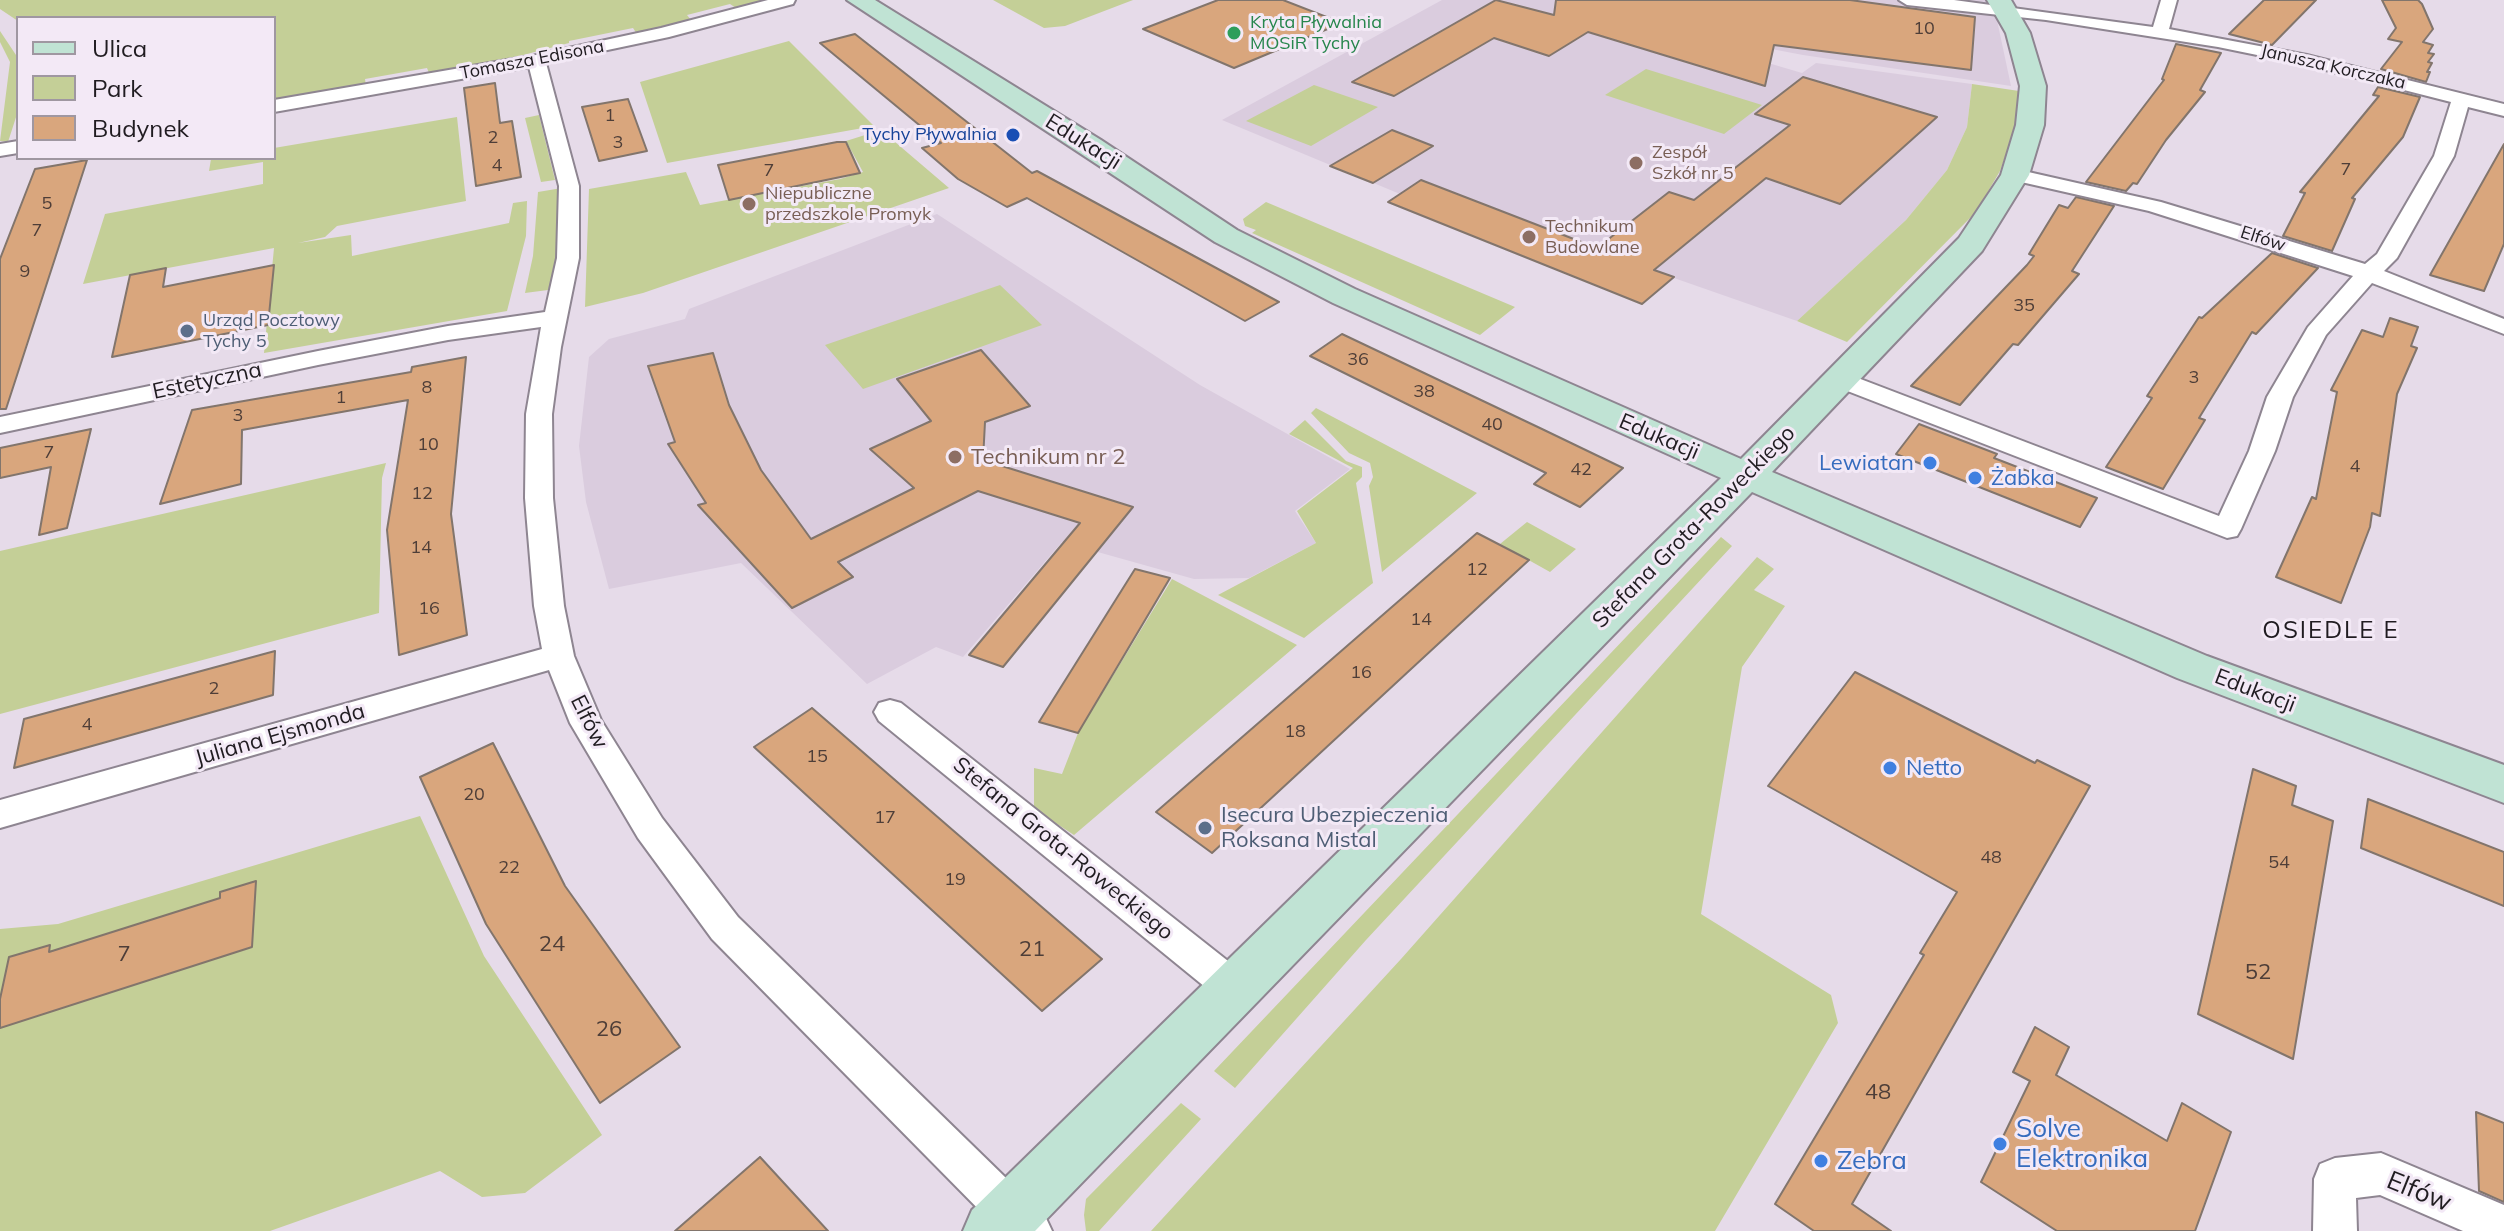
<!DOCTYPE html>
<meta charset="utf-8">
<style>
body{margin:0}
#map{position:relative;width:2504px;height:1231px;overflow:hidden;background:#e6dbe9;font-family:Mulish,sans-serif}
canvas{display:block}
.legend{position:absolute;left:16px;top:16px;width:260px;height:144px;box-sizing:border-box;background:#f3e9f6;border:2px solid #9f97a1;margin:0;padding:10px 14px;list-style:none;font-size:24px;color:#201c21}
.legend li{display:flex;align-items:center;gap:16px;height:40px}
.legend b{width:40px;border:2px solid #9f97a1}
</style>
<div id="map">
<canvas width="2504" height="1231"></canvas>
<ul class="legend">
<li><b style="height:10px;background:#c0e3d4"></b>Ulica</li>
<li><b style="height:22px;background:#c4cf97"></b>Park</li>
<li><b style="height:22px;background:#d9a67d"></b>Budynek</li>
</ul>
</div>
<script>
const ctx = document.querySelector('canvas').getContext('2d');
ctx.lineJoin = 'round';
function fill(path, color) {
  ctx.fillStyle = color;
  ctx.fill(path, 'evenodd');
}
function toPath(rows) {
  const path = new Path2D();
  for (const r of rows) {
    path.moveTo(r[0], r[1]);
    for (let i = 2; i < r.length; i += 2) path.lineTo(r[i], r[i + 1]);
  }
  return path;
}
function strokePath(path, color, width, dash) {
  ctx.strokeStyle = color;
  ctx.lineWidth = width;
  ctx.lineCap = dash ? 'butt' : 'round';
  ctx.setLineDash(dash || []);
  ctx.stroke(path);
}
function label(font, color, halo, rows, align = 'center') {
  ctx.font = font + ' Mulish,sans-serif';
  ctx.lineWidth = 6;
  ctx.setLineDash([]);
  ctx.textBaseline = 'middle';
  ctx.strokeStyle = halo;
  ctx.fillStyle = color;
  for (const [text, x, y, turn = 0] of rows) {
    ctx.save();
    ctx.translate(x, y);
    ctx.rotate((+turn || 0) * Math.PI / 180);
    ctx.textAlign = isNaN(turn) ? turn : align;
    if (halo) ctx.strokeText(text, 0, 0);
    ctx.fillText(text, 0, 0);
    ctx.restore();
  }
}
const built = toPath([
 [1442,0,1555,0,1802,73,1816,63,1972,84,1967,127,1947,170,1906,220,1797,321,1674,278,1642,304,1388,202,1400,194,1222,120],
 [1600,0,1990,0,1994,6,2011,86,1803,55,1740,43],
 [937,214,1200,385,1350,469,1295,511,1316,543,1249,578,1194,579,1062,542,963,657,936,647,867,684,741,563,609,589,586,502,579,446,589,357,609,339,685,319,689,309]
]);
const green = toPath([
 [0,0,765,0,736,8,730,4,687,15,691,20,637,34,633,28,569,41,569,43,508,59,429,73,427,68,365,79,366,86,274,101,274,18,18,18,18,21,0,9],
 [993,0,1133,0,1065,26,1044,28],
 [0,31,18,58,18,111,8,142,0,141,10,62,0,42],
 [789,41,874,126,667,163,640,82],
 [1646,69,1762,105,1724,134,1605,95],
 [1972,84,2019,91,2014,131,2000,171,1976,212,1847,342,1797,321,1906,220,1947,170,1967,127],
 [1314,85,1378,107,1311,146,1246,121],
 [539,115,555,180,541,182,525,118],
 [457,117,466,201,337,226,325,237,298,243,351,235,352,256,509,223,513,203,527,201,526,236,507,311,264,353,274,248,83,284,105,214,263,184,263,162,209,171,211,159,274,158,274,148],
 [881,130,949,188,643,293,585,307,589,189,686,172,700,205,840,179,863,172,846,141],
 [562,188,561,259,548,290,525,293,533,256,538,192],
 [1266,202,1515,307,1480,335,1252,233,1256,230,1245,226,1243,219],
 [1000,285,1042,325,863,389,825,345],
 [1316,408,1477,493,1382,572,1369,486,1373,477,1370,463,1349,453,1311,413],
 [1305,420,1346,461,1362,467,1362,477,1356,483,1373,583,1304,638,1218,595,1316,543,1297,511,1353,468,1289,434],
 [386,463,382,478,379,613,0,714,0,551],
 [1527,522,1576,549,1550,572,1500,544],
 [1721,537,1732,546,1366,940,1235,1088,1214,1071],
 [1757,557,1774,569,1754,590,1785,606,1742,667,1701,914,1831,995,1838,1023,1715,1231,1151,1231,1401,959],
 [1172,579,1297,645,1074,835,1034,809,1034,768,1062,774,1078,733],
 [420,816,484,956,602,1135,525,1193,482,1197,440,1171,270,1231,0,1231,0,929,58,924],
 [1181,1103,1201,1119,1099,1231,1086,1231,1084,1215,1086,1199]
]);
const building = toPath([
 [1218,0,1283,0,1342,23,1234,68,1143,29,1218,0],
 [1496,0,1554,15,1556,0,1850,0,1975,17,1971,70,1774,45,1765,86,1588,32,1549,56,1494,38,1394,96,1352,82,1496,0],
 [2264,0,2316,0,2272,45,2229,34,2264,0],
 [2382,0,2418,0,2422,4,2433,29,2423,42,2433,45,2428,53,2434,54,2428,62,2432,63,2427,72,2430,72,2426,82,2381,69,2402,42,2388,39,2396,28,2382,0],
 [855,34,1032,173,1037,171,1279,302,1245,321,1027,198,1007,207,958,179,922,148,941,143,820,43,855,34],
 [2176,44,2221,53,2200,90,2205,92,2166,140,2137,184,2133,183,2126,191,2086,182,2164,80,2162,79,2176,44],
 [1803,77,1937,117,1840,204,1766,178,1654,270,1674,277,1642,304,1388,202,1421,180,1597,248,1669,192,1694,200,1790,125,1755,114,1803,77],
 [495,83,500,123,512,121,521,177,476,186,464,88,495,83],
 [2378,87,2420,97,2403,137,2352,198,2355,199,2332,251,2283,236,2305,193,2300,192,2379,96,2373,95,2378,87],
 [628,99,647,151,599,161,582,107,628,99],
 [1392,130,1433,146,1373,183,1330,166,1392,130],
 [837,142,846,142,860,173,729,200,718,165,837,142],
 [2504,144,2504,244,2484,291,2430,275,2504,144],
 [87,160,6,409,0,409,0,259,35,169,87,160],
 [2076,197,2114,206,2072,271,2079,274,2018,345,2013,344,1960,405,1911,386,2027,265,2034,256,2029,254,2059,205,2068,208,2076,197],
 [2272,253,2318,268,2256,334,2252,332,2199,418,2205,420,2163,489,2106,467,2152,398,2147,396,2199,317,2202,318,2272,253],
 [274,265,268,325,112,357,130,275,166,268,163,287,274,265],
 [2390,318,2418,327,2411,346,2417,348,2397,394,2380,516,2372,513,2370,527,2341,603,2276,577,2312,497,2316,499,2337,392,2331,390,2362,330,2383,337,2390,318],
 [1342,334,1542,429,1623,468,1580,507,1534,484,1546,473,1310,356,1342,334],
 [981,350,1030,406,985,422,983,460,1133,507,1003,667,969,655,1080,523,978,491,838,562,853,577,792,608,698,505,706,503,668,444,675,442,648,366,713,353,729,405,761,470,811,539,914,488,870,449,931,421,897,379,981,350],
 [466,357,451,514,467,635,399,655,387,530,408,400,242,430,241,484,160,504,192,410,411,372,412,367,466,357],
 [1919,424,1997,454,1994,458,2097,498,2080,527,1896,454,1919,424],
 [91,429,67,528,39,535,51,467,0,478,0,448,91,429],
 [1477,533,1529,560,1212,853,1156,812,1477,533],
 [1135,569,1170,578,1078,733,1039,722,1135,569],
 [275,651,273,695,14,768,24,719,275,651],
 [1855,672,2035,763,2037,760,2090,786,1852,1204,1891,1231,1814,1231,1775,1204,1924,955,1920,953,1957,892,1768,786,1855,672],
 [812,708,948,826,1102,959,1042,1011,754,747,812,708],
 [493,743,565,886,680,1047,600,1103,486,924,420,777,493,743],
 [2253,769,2296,786,2292,805,2333,821,2293,1059,2198,1014,2253,769],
 [2368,799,2504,852,2504,906,2361,848,2368,799],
 [256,881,252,947,0,1028,0,999,9,957,50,945,49,952,220,898,220,892,256,881],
 [2035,1027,2069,1047,2056,1075,2167,1141,2182,1103,2231,1132,2195,1231,2057,1231,1981,1182,2030,1081,2013,1072,2035,1027],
 [2476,1112,2504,1123,2504,1202,2479,1191,2476,1112],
 [760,1157,828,1231,675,1231,760,1157]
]);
const street = toPath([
 [768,0,795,0,793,4,669,37,546,63,579,186,579,258,561,347,552,414,553,498,564,606,574,656,601,720,662,818,738,917,1045,1216,1052,1231,1000,1231,712,939,638,838,570,723,549,670,0,828,0,800,542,649,534,606,525,498,526,414,541,327,448,340,318,365,0,433,0,417,318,351,448,326,545,312,557,258,559,186,529,67,274,112,274,100,536,55,661,28,768,0],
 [1899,0,1954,0,2153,27,2161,0,2177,0,2169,29,2307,55,2504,104,2504,116,2468,107,2454,156,2397,258,2384,271,2504,319,2504,334,2372,283,2326,335,2293,397,2275,451,2241,529,2237,536,2227,538,1832,385,1829,380,1832,375,1850,375,2219,516,2249,451,2267,397,2308,327,2353,276,2149,211,2008,179,2005,175,2015,169,2161,202,2365,264,2377,254,2434,156,2451,102,2306,65,2218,47,2046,20,1907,5,1899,0],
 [18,141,18,153,0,156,0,144,18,141],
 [890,700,901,703,1247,976,1253,988,1247,1000,1234,1005,1221,1000,879,721,874,712,879,703,890,700],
 [2381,1153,2504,1205,2504,1231,2463,1231,2380,1195,2356,1198,2357,1231,2313,1231,2314,1179,2320,1164,2335,1158,2381,1153]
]);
const secondary = toPath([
 [847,0,875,0,1101,140,1237,230,1355,289,1741,459,1959,238,2001,175,2016,125,2020,86,2006,33,1987,0,2011,0,2030,33,2046,86,2044,125,2029,175,1982,251,1772,472,2207,656,2504,765,2504,803,2177,678,1752,492,1035,1231,963,1231,972,1210,1721,478,1333,303,1215,242,847,0]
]);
const markers = [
 [1234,33,8,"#2e9e5b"],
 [1013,135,8,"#1a4fb4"],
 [1636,163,8,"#8d6e63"],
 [749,204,8,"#8d6e63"],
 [1529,237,8,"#8d6e63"],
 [187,331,8,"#5c6f8a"],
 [955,457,8,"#8d6e63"],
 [1930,463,8,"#3f7fe0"],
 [1975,478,8,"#3f7fe0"],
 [1890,768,8,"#3f7fe0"],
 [1205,828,8,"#5c6f8a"],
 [2000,1144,8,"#3f7fe0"],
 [1821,1161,8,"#3f7fe0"]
];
const farLeisurenames = [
 ["Kryta Pływalnia",1250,23],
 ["MOSiR Tychy",1250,44]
];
const numberNames = [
 ["10",1924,29],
 ["1",610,116],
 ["2",493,138],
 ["3",618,143],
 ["4",497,166],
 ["7",2346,170],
 ["7",769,171],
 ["5",47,204],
 ["7",37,231],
 ["9",25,272],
 ["35",2024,306],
 ["36",1358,360],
 ["3",2194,378],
 ["8",427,388],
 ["38",1424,392],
 ["1",341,398],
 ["3",238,416],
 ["40",1492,425],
 ["10",428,445],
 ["7",49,453],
 ["4",2355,467],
 ["42",1581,470],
 ["12",422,494],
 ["14",421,548],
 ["12",1477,570],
 ["16",429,609],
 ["14",1421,620],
 ["16",1361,673],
 ["2",214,689],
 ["4",87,725],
 ["18",1295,732],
 ["15",817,757],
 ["20",474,795],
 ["17",885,818],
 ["48",1991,858],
 ["54",2279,863],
 ["22",509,868],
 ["19",955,880]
];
const farStreetnames = [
 ["Tomasza Edisona",532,60,-11],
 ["Janusza Korczaka",2333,67,13],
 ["Elfów",2263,239,18]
];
const farTransitnames = [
 ["Tychy Pływalnia",997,135]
];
const farEducationnames = [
 ["Zespół",1652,153],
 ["Szkół nr 5",1652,174],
 ["Niepubliczne",765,194],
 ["przedszkole Promyk",765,215],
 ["Technikum",1545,227],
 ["Budowlane",1545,248]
];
const farServicenames = [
 ["Urząd Pocztowy",203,321],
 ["Tychy 5",203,342]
];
const streetNames = [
 ["Edukacji",1083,142,32],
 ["Estetyczna",207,381,-12],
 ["Edukacji",1659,437,23],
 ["Stefana Grota-Roweckiego",1694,527,-45],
 ["Edukacji",2255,691,21],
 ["Elfów",589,722,63],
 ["Juliana Ejsmonda",280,735,-16],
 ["Stefana Grota-Roweckiego",1063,849,39]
];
const educationNames = [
 ["Technikum nr 2",971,457]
];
const shopNames = [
 ["Lewiatan",1914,463,"right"],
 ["Żabka",1991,478],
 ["Netto",1906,768]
];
const serviceNames = [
 ["Isecura Ubezpieczenia",1221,815],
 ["Roksana Mistal",1221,840]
];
const nearNumbernames = [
 ["24",552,944],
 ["21",1032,949],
 ["7",124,954],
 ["52",2258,972],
 ["26",609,1029],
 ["48",1878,1092]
];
const neighbourhoodNames = [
 ["OSIEDLE E",2331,631]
];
const nearShopnames = [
 ["Solve",2016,1129],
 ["Elektronika",2016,1159],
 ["Zebra",1837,1161]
];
const nearStreetnames = [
 ["Elfów",2419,1192,22]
];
fill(built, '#daccde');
fill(green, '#c4cf97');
fill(building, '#d9a67d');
strokePath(building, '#82756c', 2);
strokePath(street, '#8e8591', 4);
strokePath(secondary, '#8e8591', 4);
fill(street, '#fff');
fill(secondary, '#c0e3d4');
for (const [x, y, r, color] of markers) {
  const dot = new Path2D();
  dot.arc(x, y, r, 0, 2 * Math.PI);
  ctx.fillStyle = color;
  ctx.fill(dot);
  strokePath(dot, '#f3e9f6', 3);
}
label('18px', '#27864d', '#f3e9f6', farLeisurenames, 'left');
label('18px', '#4e3e38', null, numberNames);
label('18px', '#201c21', '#f3e9f6', farStreetnames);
label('18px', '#164399', '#f3e9f6', farTransitnames, 'right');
label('18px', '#785e54', '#f3e9f6', farEducationnames, 'left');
label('18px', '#4e5e75', '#f3e9f6', farServicenames, 'left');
label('22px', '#201c21', '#f3e9f6', streetNames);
label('22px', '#785e54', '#f3e9f6', educationNames, 'left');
label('22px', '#366cbe', '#f3e9f6', shopNames, 'left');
label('22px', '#4e5e75', '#f3e9f6', serviceNames, 'left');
label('22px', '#4e3e38', null, nearNumbernames);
ctx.letterSpacing = '2px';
label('24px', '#201c21', '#f3e9f6', neighbourhoodNames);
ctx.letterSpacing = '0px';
label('26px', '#366cbe', '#f3e9f6', nearShopnames, 'left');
label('26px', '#201c21', '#f3e9f6', nearStreetnames);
</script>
